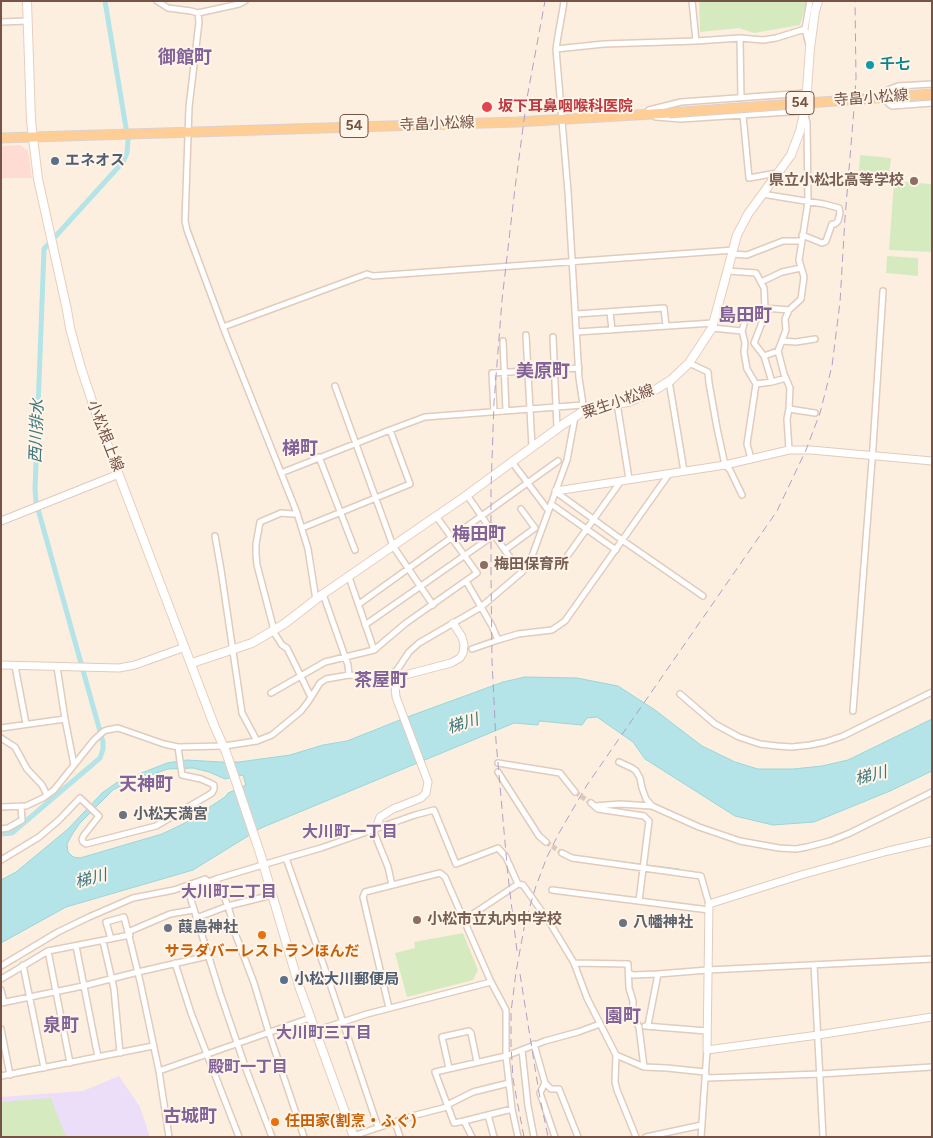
<!DOCTYPE html>
<meta charset="utf-8">
<style>
body{margin:0}
#map{position:relative;width:933px;height:1138px;overflow:hidden;background:#fdefe0;font-family:Figtree,sans-serif}
canvas{display:block}
.frame{position:absolute;inset:0;border:2px solid #755347;pointer-events:none}
</style>
<div id="map">
<canvas width="933" height="1138"></canvas>
<div class="frame"></div>
</div>
<script>
const ctx = document.querySelector('canvas').getContext('2d');
ctx.lineJoin = 'round';
function fill(path, color) {
  ctx.fillStyle = color;
  ctx.fill(path, 'evenodd');
}
function toPath(rows) {
  const path = new Path2D();
  for (const r of rows) {
    path.moveTo(r[0], r[1]);
    for (let i = 2; i < r.length; i += 2) path.lineTo(r[i], r[i + 1]);
  }
  return path;
}
function strokePath(path, color, width, dash) {
  ctx.strokeStyle = color;
  ctx.lineWidth = width;
  ctx.lineCap = dash ? 'butt' : 'round';
  ctx.setLineDash(dash || []);
  ctx.stroke(path);
}
function label(font, color, halo, rows, align = 'center') {
  ctx.font = font + ' Figtree,"Noto Sans JP",sans-serif';
  ctx.lineWidth = 4;
  ctx.setLineDash([]);
  ctx.textBaseline = 'middle';
  ctx.strokeStyle = halo;
  ctx.fillStyle = color;
  for (const [text, x, y, turn = 0] of rows) {
    ctx.save();
    ctx.translate(x, y);
    ctx.rotate((+turn || 0) * Math.PI / 180);
    ctx.textAlign = isNaN(turn) ? turn : align;
    if (halo) ctx.strokeText(text, 0, 0);
    ctx.fillText(text, 0, 0);
    ctx.restore();
  }
}
const commercial = toPath([
 [20,145,28,151,32,178,1,178,1,146]
]);
const education = toPath([
 [119,1076,140,1107,150,1137,1,1137,1,1097,83,1091]
]);
const green = toPath([
 [807,1,800,25,754,33,739,28,700,32,699,1],
 [860,155,891,158,889,175,861,173,859,171],
 [894,181,932,184,932,252,889,250],
 [887,256,918,258,918,276,886,273],
 [463,933,478,970,473,980,407,997,395,953,415,948,414,942],
 [51,1098,66,1137,1,1137,1,1102]
]);
const water = toPath([
 [525,677,577,678,618,686,655,710,702,746,735,762,758,769,793,769,822,766,848,760,932,719,932,771,890,791,814,822,773,825,735,816,645,759,633,742,597,717,587,718,582,725,539,721,538,725,514,723,261,828,193,870,66,907,1,943,1,880,16,872,68,829,102,793,116,783,167,763,187,760,221,762,239,762,290,755,323,745,347,741,410,716,503,682,525,677],
 [193,768,209,772,225,779,243,775,246,785,228,793,225,797,185,823,162,834,80,858,73,857,68,852,67,844,73,833,80,823,113,790,124,784,168,769,193,768]
]);
const stream = toPath([
 [589,858,641,864],
 [647,865,679,869]
]);
const canal = toPath([
 [1,834,12,833,100,758,103,749,103,742,36,502,35,489,44,249,123,162,127,153,128,140,105,1]
]);
const minorTunnel = toPath([
 [575,792,591,803],
 [546,842,562,853]
]);
const minor = toPath([
 [157,1,168,8,191,11,198,13,239,4,245,1],
 [564,1,563,8,558,36,556,49,568,192,579,378,584,411],
 [692,1,696,41],
 [198,13,199,22,189,107,185,221,187,230,223,327,297,513,308,549,316,600],
 [1,22,27,21],
 [740,38,741,98],
 [809,45,805,29,810,1],
 [556,49,604,44,696,41,740,38,763,40,776,38,805,29],
 [932,84,898,86,888,90,888,103,892,106,932,103],
 [646,113,649,110,681,102,806,93],
 [743,115,749,178,777,173],
 [656,117,681,119,804,111,807,123,808,202,799,260,804,277,801,299,789,310,785,319,786,330,778,351,784,374,790,388,789,409,787,419,789,450],
 [762,194,824,204,839,208,840,213,838,221,835,224,832,224,826,241,825,242,822,243,802,235],
 [732,254,747,255,783,241,801,241],
 [728,271,756,273,764,288,765,308],
 [761,282,782,272,801,268],
 [610,312,612,330],
 [759,312,763,320,754,343,764,356,772,382],
 [576,314,664,308,666,326],
 [223,327,367,274,373,276,734,250],
 [712,328,742,331],
 [577,332,713,323],
 [526,335,532,447],
 [553,337,557,428],
 [503,341,506,411],
 [782,341,796,342,815,339],
 [764,356,778,351],
 [689,363,708,372,709,383,717,428,725,465,730,470,742,495],
 [669,381,684,471],
 [756,384,772,382,786,378],
 [335,386,393,546,433,605],
 [617,403,629,479],
 [789,409,815,413],
 [494,412,492,373,579,368],
 [390,430,425,417,583,405],
 [319,457,355,550],
 [751,459,747,444,756,384,747,369,744,352,745,343,742,331,747,313,759,312,765,308,789,310],
 [512,462,548,510],
 [281,473,390,430,410,484,302,528],
 [556,492,622,540,703,596],
 [467,495,506,552,522,572],
 [551,504,616,550],
 [297,513,293,514,281,513,260,522,256,544,256,555,257,565,275,634,282,645,287,648,311,697],
 [215,536,221,570,242,713,257,741],
 [505,550,535,528,521,509],
 [568,555,621,481],
 [349,577,374,650,406,623,477,573,436,516],
 [466,581,492,626,498,640],
 [323,594,348,665,349,675],
 [359,604,558,461],
 [365,625,494,535],
 [472,649,498,640,518,634,552,630,565,621,669,474],
 [15,666,26,724],
 [271,693,325,662,374,650],
 [680,694,715,724,739,737,760,744,777,746,792,747,810,745,825,742,843,736,932,692],
 [853,711,873,447,883,291],
 [65,719,74,765],
 [1,728,65,719,57,667],
 [1,738,15,747,27,769,42,785,47,795],
 [619,762,632,768,636,771,640,778,642,788,646,799,652,806,699,827,740,841,779,848,796,849,807,847,830,841,850,833,932,792],
 [498,763,560,773,575,792],
 [498,772,539,836,546,842],
 [591,803,598,809,644,816,649,821,639,901],
 [595,806,620,804,652,806],
 [1,807,26,806,43,798,54,790,94,740,104,731,107,730,118,728,164,744,178,747,224,746,257,741,272,735,301,711,308,702,320,683,326,679,349,675,380,678,388,677,397,670,409,652,419,643,481,607,522,572,531,559,567,460,575,417],
 [1,829,8,828,22,820,21,806],
 [373,830,388,867,392,885],
 [562,853,572,858,701,876,709,904],
 [286,858,327,975,378,1127],
 [1,860,39,837,59,820,80,798,99,816,84,835,82,839,83,842,86,844,156,826,212,793,214,789,214,785,210,783,201,779,182,775,178,747],
 [216,879,228,906,232,920,235,933,254,983,269,1033,304,1137],
 [552,890,709,910],
 [196,918,228,906,272,895],
 [464,920,518,884,523,885,550,923,574,963,587,998,616,1055,615,1082,617,1090,636,1137],
 [111,939,106,922,124,917,128,932],
 [103,941,114,989,120,1053],
 [76,946,98,1057],
 [48,951,70,1063],
 [175,963,191,1013,239,1137],
 [574,963,628,964,629,988,633,1001,633,1016,639,1027,644,1067],
 [23,965,44,1068],
 [814,965,823,1137],
 [1,966,58,932,89,917,133,898,174,890,205,879,209,882],
 [629,973,633,975,658,974],
 [1,979,48,951,130,935],
 [1,990,4,1002],
 [1,1003,83,986,138,972,208,956],
 [389,1008,363,897,365,892,440,873,445,877,491,982,506,1010,506,1056,512,1109,518,1137],
 [648,1025,658,974,708,970,932,959],
 [645,1026,707,1031],
 [1,1029,10,1075],
 [315,1031,367,1014,491,982],
 [534,1044,545,1083,540,1093,555,1137],
 [522,1050,528,1106,534,1137],
 [616,1055,644,1067,667,1068,705,1072,707,1078,820,1074,932,1067],
 [449,1068,442,1037,469,1031,471,1033,477,1062],
 [159,1071,310,1018],
 [1,1076,153,1046],
 [545,1083,551,1089,559,1089,578,1137],
 [488,1115,494,1137],
 [464,1121,512,1109],
 [395,1122,400,1137],
 [353,1136,416,1115,447,1107,449,1104,473,1092,509,1083],
 [169,1137,159,1071,140,981,128,932,170,914,193,910],
 [272,1137,246,1069,220,993,188,890,216,879,286,858,321,848,415,815,434,810,456,864,498,848,506,857,518,884],
 [472,1137,464,1121,454,1123,435,1072,506,1056,545,1041,578,1032,600,1024],
 [646,1137,702,1125],
 [701,1137,707,1050]
]);
const tertiary = toPath([
 [556,491,725,465,789,450,811,450,932,461],
 [1,521,119,474],
 [1,665,119,668,135,665,185,647],
 [376,828,380,817,393,809,421,798,426,793,428,782,396,697,395,686,399,679,405,675,451,663,460,658,463,653,464,645,462,637,453,623],
 [932,841,888,851,801,875,709,904,707,1050,818,1035,932,1017]
]);
const secondary = toPath([
 [27,1,31,121,38,179,67,310,70,328,81,368,101,428,214,725,226,752,260,853,299,986,354,1137],
 [192,663,252,643,284,624,323,594,467,495,565,423,584,411,591,408,628,402,650,393,671,380,689,363,712,328,737,235,748,214,791,155,800,131,806,104,810,48,815,11,818,1]
]);
const primary = toPath([
 [1,138,517,122,669,113]
]);
const rail = toPath([
 [517,951,508,876,496,741,492,661,491,575,491,488,494,402,502,300,515,188,527,98,545,1],
 [520,974,539,1093,548,1137],
 [524,1137,513,1079,511,1044,511,1012,516,972,525,923,536,886,547,857,559,833,587,785,777,511,806,450,820,413,832,366,840,302,845,218,854,109,856,78,855,1]
]);
const primaryBridge = toPath([
 [669,113,932,94]
]);
const markers = [
 [870,65,5,"#0f9aa8"],
 [487,107,6,"#e0444e"],
 [55,161,5,"#5c6f8a"],
 [914,181,5,"#8d6e63"],
 [484,565,5,"#8d6e63"],
 [123,815,5,"#6b7280"],
 [417,920,5,"#8d6e63"],
 [623,923,5,"#6b7280"],
 [168,928,5,"#6b7280"],
 [262,935,5,"#e8710a"],
 [284,980,5,"#5c6f8a"],
 [275,1122,5,"#e8710a"]
];
const shields = [
 [800,103,28],
 [354,126,28]
];
const shieldNames = [
 ["54",800,103],
 ["54",354,126]
];
const cultureNames = [
 ["千七",880,65]
];
const streetNames = [
 ["寺畠小松線",871,98,-4],
 ["寺畠小松線",437,124,-2],
 ["粟生小松線",618,402,-19],
 ["小松根上線",105,436,69]
];
const healthNames = [
 ["坂下耳鼻咽喉科医院",498,107]
];
const serviceNames = [
 ["エネオス",65,161],
 ["小松大川郵便局",294,980]
];
const educationNames = [
 ["県立小松北高等学校",904,181,"right"],
 ["梅田保育所",494,565],
 ["小松市立丸内中学校",427,920]
];
const worshipNames = [
 ["小松天満宮",133,815],
 ["八幡神社",633,923],
 ["葭島神社",178,928]
];
const foodNames = [
 ["サラダバーレストランほんだ",262,952],
 ["任田家(割烹・ふぐ)",285,1122,"left"]
];
const waterNames = [
 ["西川排水",37,431,-88],
 ["梯川",463,724,-17],
 ["梯川",871,776,-14],
 ["梯川",91,879,-14]
];
const neighbourhoodNames = [
 ["大川町一丁目",350,832],
 ["大川町二丁目",229,892],
 ["大川町三丁目",324,1033],
 ["殿町一丁目",248,1067]
];
const quarterNames = [
 ["御館町",185,58],
 ["島田町",745,316],
 ["美原町",543,372],
 ["梯町",300,449],
 ["梅田町",479,535],
 ["茶屋町",381,681],
 ["天神町",146,785],
 ["園町",623,1017],
 ["泉町",61,1026],
 ["古城町",190,1117]
];
fill(commercial, '#fedcd3');
fill(education, '#ecddf9');
fill(green, '#d5ebbf');
fill(water, '#b4e4e7');
strokePath(water, '#9ad5d9', 1);
strokePath(stream, '#9ad5d9', 1);
strokePath(canal, '#b4e4e7', 5);
strokePath(minorTunnel, '#dbc8ba', 5, [5, 2.5]);
strokePath(minor, '#e1cbbc', 8);
strokePath(tertiary, '#e1cbbc', 9);
strokePath(secondary, '#e9cdbc', 10);
strokePath(primary, '#dbd2cf', 11);
strokePath(minor, '#fff', 5);
strokePath(tertiary, '#fff', 7);
strokePath(secondary, '#fff', 8);
strokePath(primary, '#ffce96', 9);
strokePath(rail, '#b19fc6', 1, [8, 5]);
strokePath(primaryBridge, '#dbd2cf', 11, []);
strokePath(primaryBridge, '#ffce96', 9);
for (const [x, y, r, color] of markers) {
  const dot = new Path2D();
  dot.arc(x, y, r, 0, 2 * Math.PI);
  ctx.fillStyle = color;
  ctx.fill(dot);
  strokePath(dot, '#fff4e8', 2);
}
for (const [x, y, w] of shields) {
  const box = new Path2D();
  box.roundRect(x - w / 2, y - 11.5, w, 23, 4);
  ctx.fillStyle = '#fff4e8';
  ctx.fill(box);
  strokePath(box, '#755347', 1);
}
label('bold 14px', '#755347', null, shieldNames);
label('bold 15px', '#0d838f', '#fff4e8', cultureNames, 'left');
label('15px', '#755347', '#fff4e8', streetNames);
label('bold 15px', '#be3a42', '#fff4e8', healthNames, 'left');
label('bold 15px', '#4e5e75', '#fff4e8', serviceNames, 'left');
label('bold 15px', '#785e54', '#fff4e8', educationNames, 'left');
label('bold 15px', '#5b616d', '#fff4e8', worshipNames, 'left');
label('bold 15px', '#c56008', '#fff4e8', foodNames);
label('italic 16px', '#3a767c', '#fff4e8', waterNames);
label('bold 16px', '#816299', '#fff4e8', neighbourhoodNames);
label('bold 18px', '#816299', '#fff4e8', quarterNames);
</script>
